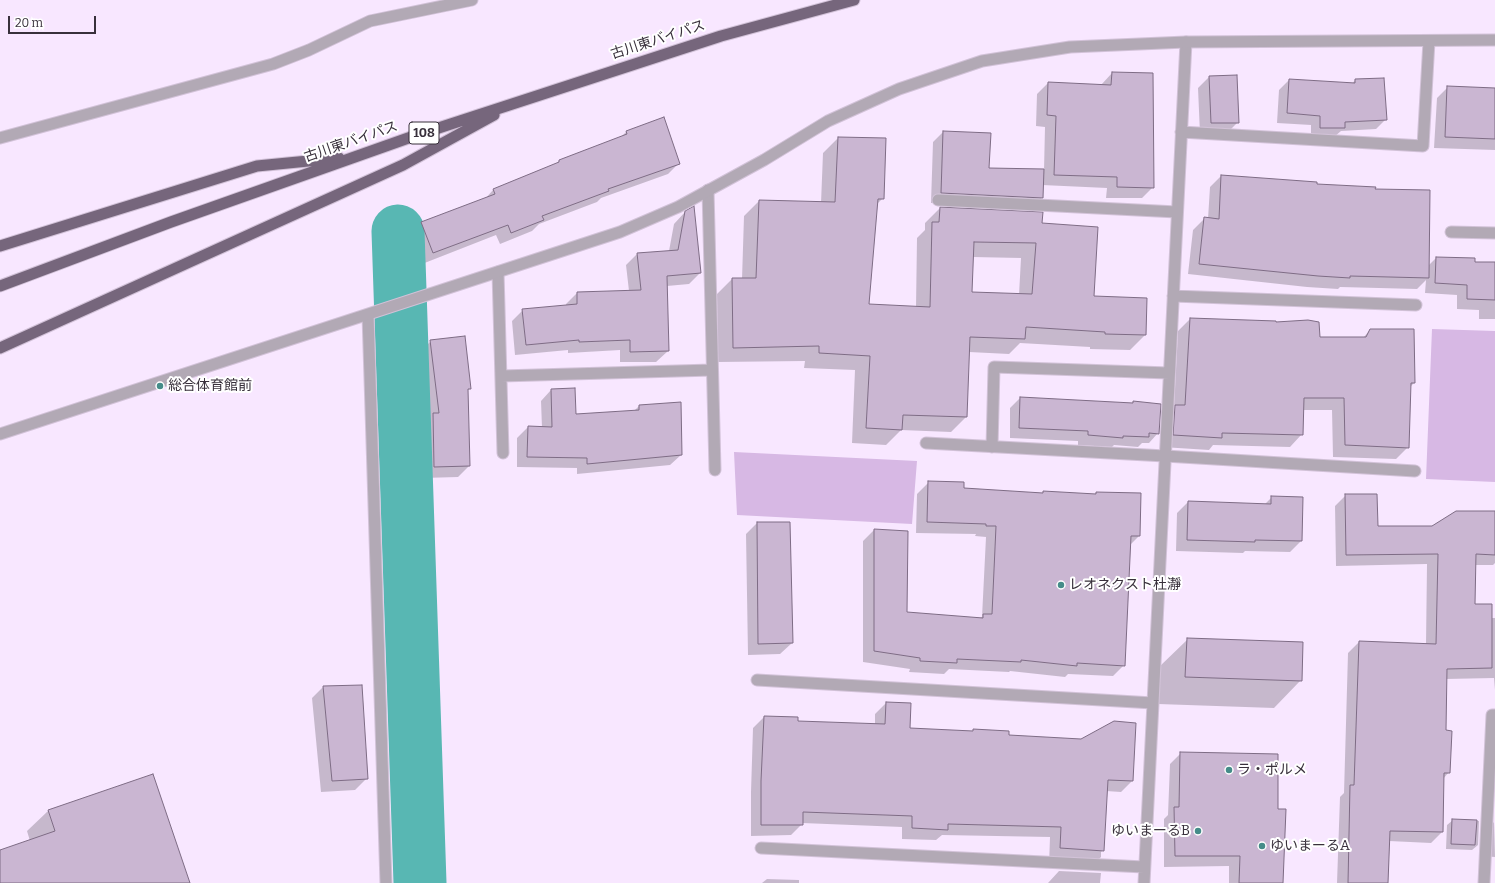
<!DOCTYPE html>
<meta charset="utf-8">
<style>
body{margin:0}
#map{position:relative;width:1495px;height:883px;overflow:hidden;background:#f8e7ff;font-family:Bitter,serif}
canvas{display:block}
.scale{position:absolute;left:8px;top:16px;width:88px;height:18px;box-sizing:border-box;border:2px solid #38303b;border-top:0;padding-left:5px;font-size:12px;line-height:14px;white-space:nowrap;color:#38303b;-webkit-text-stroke:3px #fff;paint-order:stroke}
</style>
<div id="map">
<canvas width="1495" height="883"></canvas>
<div class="scale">20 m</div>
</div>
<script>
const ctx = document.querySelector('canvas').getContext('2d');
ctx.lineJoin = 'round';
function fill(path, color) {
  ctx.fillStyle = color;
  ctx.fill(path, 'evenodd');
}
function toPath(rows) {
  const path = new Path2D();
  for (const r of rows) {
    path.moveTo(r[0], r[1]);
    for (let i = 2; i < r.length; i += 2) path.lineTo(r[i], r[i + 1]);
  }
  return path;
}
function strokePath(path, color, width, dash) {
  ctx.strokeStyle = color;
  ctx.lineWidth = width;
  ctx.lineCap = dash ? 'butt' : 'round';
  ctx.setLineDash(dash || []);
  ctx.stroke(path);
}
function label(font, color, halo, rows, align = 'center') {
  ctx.font = font + ' Bitter,"Noto Sans JP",serif';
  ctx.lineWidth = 4;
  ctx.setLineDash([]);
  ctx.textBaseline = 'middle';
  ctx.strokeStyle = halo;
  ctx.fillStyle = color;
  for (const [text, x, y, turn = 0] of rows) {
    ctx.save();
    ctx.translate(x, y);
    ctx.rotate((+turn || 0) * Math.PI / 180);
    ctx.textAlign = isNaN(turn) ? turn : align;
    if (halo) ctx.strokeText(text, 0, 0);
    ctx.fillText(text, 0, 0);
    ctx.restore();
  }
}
const green = toPath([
 [1432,329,1495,331,1495,482,1426,479],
 [734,452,917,461,912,524,737,515]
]);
const shadow = toPath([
 [1112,73,1153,187,1142,198,1106,198,1107,188,1042,185,1042,198,1032,208,931,203,933,142,943,132,988,168,1044,170,1045,127,1036,126,1037,94,1048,83,1101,85],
 [1209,77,1238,122,1227,133,1200,134,1198,88],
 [1289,80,1352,84,1355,80,1386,119,1376,129,1341,131,1334,137,1311,138,1311,125,1277,123,1279,90],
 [1448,87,1495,89,1495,150,1434,148,1437,98],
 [626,132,679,163,668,174,601,198,597,202,539,224,532,231,500,244,496,235,422,264,410,234,422,223,485,199,493,190,555,165,559,161,620,138],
 [838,138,883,198,876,205,868,305,916,307,917,238,925,230,925,223,940,208,1041,224,1093,297,1145,335,1130,350,1090,349,1090,347,1020,343,1009,354,969,352,966,417,951,432,901,430,886,445,852,443,855,370,804,368,805,361,718,362,717,294,732,279,742,279,744,216,759,201,821,203,823,153],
 [972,257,1021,258,1019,295,971,293],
 [1221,176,1316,185,1428,266,1436,258,1474,263,1495,263,1495,319,1479,319,1479,310,1457,309,1457,295,1425,293,1426,280,1417,289,1340,287,1338,289,1307,287,1188,274,1193,230,1204,219,1208,219,1210,187],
 [685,212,700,273,689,284,667,286,668,351,656,362,620,362,620,350,568,353,568,350,515,355,512,321,523,310,566,306,566,304,577,293,629,291,626,265,637,254,669,251,674,224],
 [1190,319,1275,323,1319,338,1363,338,1370,330,1414,383,1410,387,1408,447,1396,459,1333,457,1332,410,1302,410,1302,434,1290,447,1213,445,1209,450,1162,447,1163,418,1174,407,1178,331],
 [431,341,470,388,467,391,469,466,458,477,423,478,422,425,428,419,420,352],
 [551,390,575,415,634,411,639,406,681,455,670,465,577,474,577,468,517,467,517,438,528,427,542,428,541,401],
 [1020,398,1131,404,1133,402,1158,433,1149,443,1142,443,1138,447,1114,445,1112,447,1078,445,1078,441,1010,438,1010,408],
 [929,482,963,489,1042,494,1043,492,1094,495,1096,493,1139,536,1130,545,1124,665,1113,676,1068,674,1065,677,1010,671,1009,672,949,669,944,674,909,672,910,669,863,662,863,541,874,530,906,613,980,618,982,617,986,537,975,536,976,534,916,533,917,494],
 [1346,495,1377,527,1432,527,1495,512,1495,563,1493,565,1475,565,1474,604,1491,618,1495,618,1495,690,1494,678,1446,679,1445,731,1449,772,1443,779,1442,832,1431,843,1389,841,1388,883,1337,883,1340,797,1344,793,1348,653,1359,642,1426,644,1427,564,1336,566,1335,506],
 [1271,498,1301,541,1290,552,1245,551,1243,553,1176,551,1177,513,1188,502,1264,505],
 [757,523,789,523,792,643,780,654,748,655,746,534],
 [1187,640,1301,680,1274,708,1158,704,1159,667],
 [323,687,366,779,355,790,321,792,312,698],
 [886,703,909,729,972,732,974,730,1008,736,1132,781,1121,792,1106,791,1103,850,1101,852,1101,857,1090,868,1049,866,1050,837,942,835,936,840,902,839,902,827,802,823,802,824,791,835,751,836,751,792,753,728,764,717,797,722,875,725,875,714],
 [1181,753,1277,810,1282,883,1229,883,1229,866,1164,867,1164,819,1168,815,1170,764],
 [48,811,189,883,0,883,0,851,30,841,27,831],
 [1453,820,1479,821,1478,845,1472,850,1446,849,1447,825],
 [1494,822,1495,857,1482,856,1484,833],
 [1059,871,1101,873,1100,883,1048,883],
 [767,879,799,880,799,883,762,883]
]);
const river = toPath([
 [398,231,420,883]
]);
const building = toPath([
 [1112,72,1153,73,1154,188,1117,187,1117,177,1054,175,1056,116,1047,115,1048,82,1111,85,1112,72],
 [1237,75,1239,123,1211,123,1209,76,1237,75],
 [1384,78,1387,120,1345,122,1345,128,1320,128,1320,116,1287,113,1289,79,1355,83,1355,79,1384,78],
 [1447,86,1495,88,1495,139,1445,137,1447,86],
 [664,117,680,164,608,189,609,191,542,216,544,220,511,233,508,225,433,253,421,222,495,194,493,189,559,162,559,160,627,134,626,131,664,117],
 [943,131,991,133,989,168,1044,169,1043,198,941,193,943,131],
 [838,137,886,138,884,199,878,199,869,304,930,307,932,222,939,222,940,207,1043,212,1042,223,1098,227,1094,296,1147,298,1146,335,1105,334,1105,332,1026,327,1025,339,970,337,967,417,903,415,902,430,866,428,870,356,819,353,819,346,733,348,732,278,756,278,759,200,835,202,838,137],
 [974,242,1036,243,1032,294,972,292,974,242],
 [1221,175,1317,182,1317,184,1376,187,1375,189,1430,190,1429,278,1350,276,1350,278,1318,276,1199,264,1204,217,1219,219,1221,175],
 [694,206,701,273,667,276,669,351,630,352,630,340,579,342,579,340,526,345,522,309,577,304,577,292,641,290,637,253,678,250,685,211,694,206],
 [1436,257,1475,258,1475,262,1495,262,1495,300,1467,299,1467,285,1435,283,1436,257],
 [1190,318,1276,321,1276,322,1308,320,1319,322,1320,337,1366,337,1370,329,1414,329,1415,383,1411,383,1409,448,1345,445,1344,398,1304,398,1303,435,1222,433,1222,438,1173,435,1175,405,1185,405,1190,318],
 [465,336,471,389,468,389,470,466,434,467,433,413,439,413,430,340,465,336],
 [575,388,576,414,639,410,639,405,681,402,682,455,587,464,587,458,527,457,528,426,552,427,551,389,575,388],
 [1020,397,1133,403,1133,401,1161,404,1159,434,1149,433,1149,437,1123,436,1123,438,1088,435,1088,431,1019,428,1020,397],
 [928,481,964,482,964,488,1043,493,1043,491,1096,494,1096,492,1141,493,1140,536,1131,536,1125,666,1077,663,1077,666,1021,660,1021,662,957,659,957,663,920,661,920,658,874,651,874,529,908,531,907,612,983,618,983,614,992,614,996,526,986,526,986,524,927,522,928,481],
 [1345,494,1377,494,1378,526,1432,526,1456,511,1495,511,1495,555,1476,554,1475,604,1492,604,1492,668,1447,669,1446,730,1452,731,1450,773,1444,773,1443,832,1390,831,1388,883,1348,883,1350,785,1354,785,1359,641,1436,644,1438,554,1346,555,1345,494],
 [1271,496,1303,497,1302,541,1255,540,1255,542,1187,540,1188,501,1271,504,1271,496],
 [757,522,790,522,793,643,758,644,757,522],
 [1187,638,1303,642,1302,681,1185,677,1187,638],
 [362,685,368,779,332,781,323,686,362,685],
 [886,702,911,703,910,728,973,731,973,729,1009,731,1009,735,1081,739,1114,721,1136,723,1133,781,1108,780,1104,851,1060,848,1061,827,948,824,948,830,912,828,912,816,803,812,803,825,761,825,761,781,764,716,798,717,798,721,885,724,886,702],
 [1180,752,1278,754,1278,809,1286,809,1283,883,1239,883,1240,856,1175,856,1174,807,1179,807,1180,752],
 [153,774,190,883,0,883,0,850,55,831,48,810,153,774],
 [1452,819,1477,820,1475,845,1451,844,1452,819]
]);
const service = toPath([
 [1451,232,1495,233],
 [1165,456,1415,471]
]);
const minor = toPath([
 [1181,132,1423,146,1429,41],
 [0,138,273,64,309,50,370,21,472,0],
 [708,190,715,470],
 [938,200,1177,212],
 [498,272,503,453],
 [1173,296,1416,305],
 [368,315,386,883],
 [501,376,712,370],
 [926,443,1165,456],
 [992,447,994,367,1169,373],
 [757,680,1153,703],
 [761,848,1144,867],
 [1144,883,1186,42],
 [1484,883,1492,715,1495,715]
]);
const tertiary = toPath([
 [0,434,620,232,678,207,764,160,828,121,899,89,982,61,1070,47,1186,42,1495,40]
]);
const trunk = toPath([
 [0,246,257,166,339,158],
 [0,286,171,222,414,136,721,36,854,0],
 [0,348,403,165,494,115]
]);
const markers = [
 [160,386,4,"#458c89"],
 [1061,585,4,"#458c89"],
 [1229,770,4,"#458c89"],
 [1198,831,4,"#458c89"],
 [1262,846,4,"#458c89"]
];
const shields = [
 [424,133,30]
];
const shieldNames = [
 ["108",424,133]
];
const streetNames = [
 ["古川東バイパス",658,40,-18],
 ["古川東バイパス",351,142,-19]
];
const poiNames = [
 ["総合体育館前",168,386],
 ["レオネクスト杜瀞",1069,585],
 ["ラ・ポルメ",1237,770],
 ["ゆいまーるB",1190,831,"right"],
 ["ゆいまーるA",1270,846]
];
fill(green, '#d7b8e4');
fill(shadow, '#0003');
strokePath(river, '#58b7b3', 53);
fill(building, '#cab6d2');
strokePath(building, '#7e6c85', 1);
strokePath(service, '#d2c2d8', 13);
strokePath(minor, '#d2c2d8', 13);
strokePath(tertiary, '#d2c2d8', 13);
strokePath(trunk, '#d2c2d8', 13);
strokePath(service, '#b2a9b5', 11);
strokePath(minor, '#b2a9b5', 11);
strokePath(tertiary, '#b2a9b5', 11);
strokePath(trunk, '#76667c', 11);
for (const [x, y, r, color] of markers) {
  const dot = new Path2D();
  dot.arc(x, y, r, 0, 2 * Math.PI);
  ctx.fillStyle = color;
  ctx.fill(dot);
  strokePath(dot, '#fff', 1.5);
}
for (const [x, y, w] of shields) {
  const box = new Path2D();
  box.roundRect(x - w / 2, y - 11, w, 22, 3);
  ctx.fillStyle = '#fff';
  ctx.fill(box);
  strokePath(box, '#38303b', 1);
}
label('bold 13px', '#38303b', null, shieldNames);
label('14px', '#38303b', '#fff', streetNames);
label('14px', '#38303b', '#fff', poiNames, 'left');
</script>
